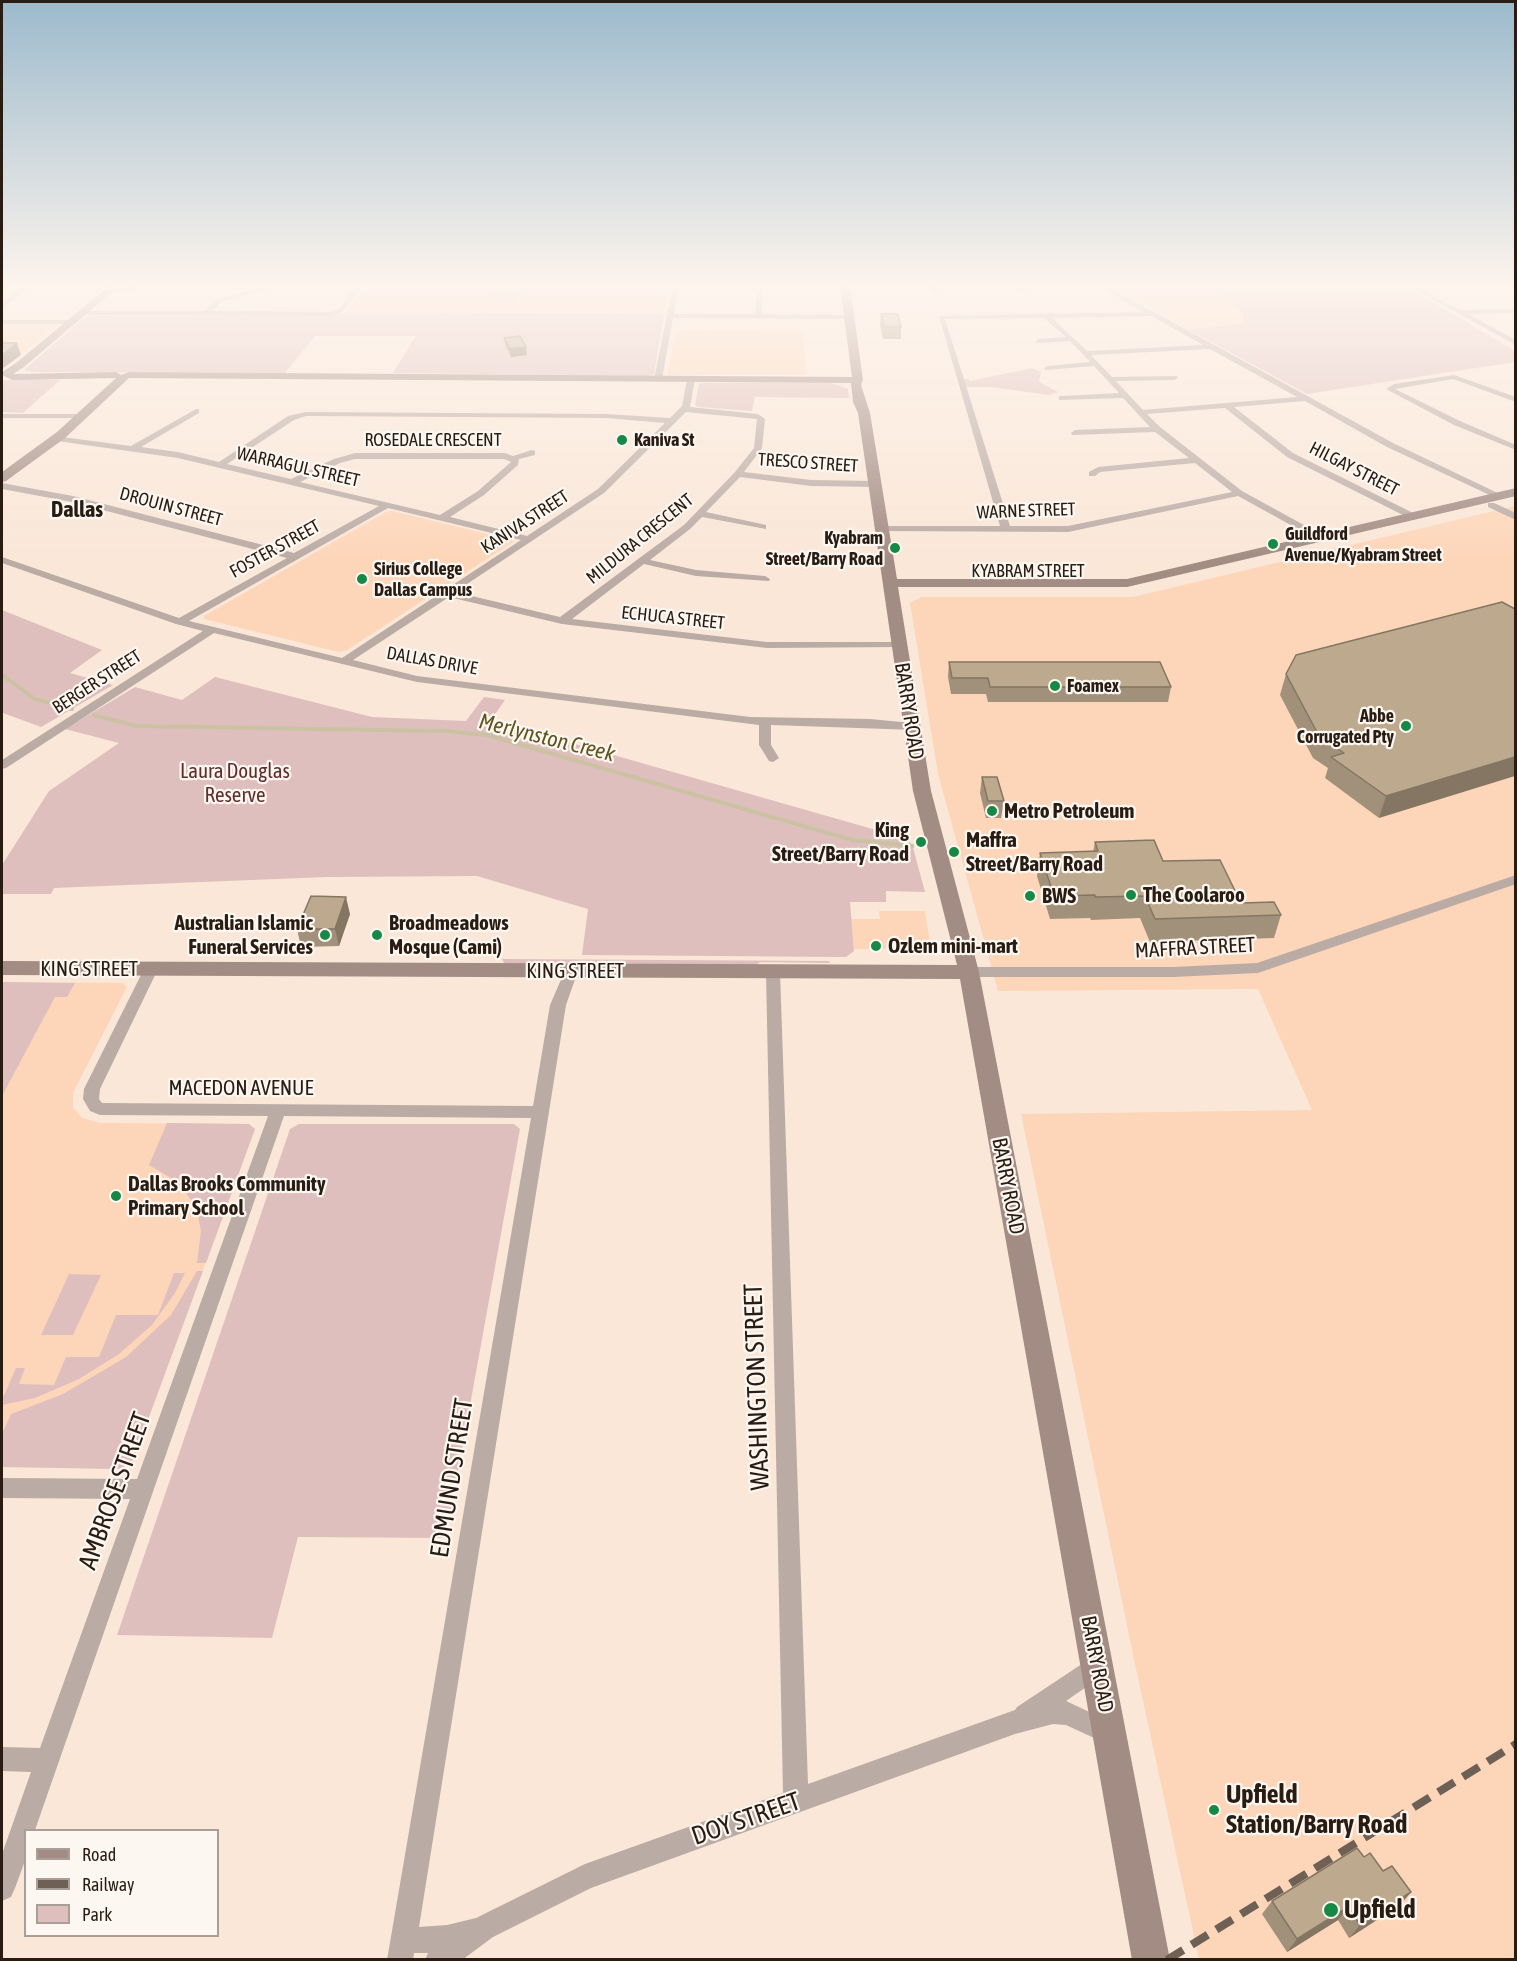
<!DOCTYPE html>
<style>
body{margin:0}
#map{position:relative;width:1517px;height:1961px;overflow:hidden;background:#fae7d8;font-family:"Asap Condensed",sans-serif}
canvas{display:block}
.frame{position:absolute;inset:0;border:3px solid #281c13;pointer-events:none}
.legend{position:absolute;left:24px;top:1829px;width:195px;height:108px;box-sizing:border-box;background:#fdf7f2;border:2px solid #a89f99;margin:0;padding:8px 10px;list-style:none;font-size:18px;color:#281c13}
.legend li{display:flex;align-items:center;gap:12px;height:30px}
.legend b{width:30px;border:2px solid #a89f99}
</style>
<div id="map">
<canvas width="1517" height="1961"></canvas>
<div class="frame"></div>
<ul class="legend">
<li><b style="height:8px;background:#a28c84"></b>Road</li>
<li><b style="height:8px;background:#6e6055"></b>Railway</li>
<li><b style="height:16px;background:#dfbfbd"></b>Park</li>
</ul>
</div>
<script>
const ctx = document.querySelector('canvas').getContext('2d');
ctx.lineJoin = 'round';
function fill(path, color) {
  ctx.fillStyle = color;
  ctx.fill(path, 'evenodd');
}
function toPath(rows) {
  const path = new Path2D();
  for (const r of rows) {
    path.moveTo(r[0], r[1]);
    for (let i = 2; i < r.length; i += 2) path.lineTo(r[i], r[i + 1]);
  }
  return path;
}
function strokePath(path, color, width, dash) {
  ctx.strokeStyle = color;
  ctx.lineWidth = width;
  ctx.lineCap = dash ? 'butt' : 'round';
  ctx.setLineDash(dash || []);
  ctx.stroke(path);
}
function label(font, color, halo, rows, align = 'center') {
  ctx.font = font + ' "Asap Condensed",sans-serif';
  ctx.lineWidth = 4.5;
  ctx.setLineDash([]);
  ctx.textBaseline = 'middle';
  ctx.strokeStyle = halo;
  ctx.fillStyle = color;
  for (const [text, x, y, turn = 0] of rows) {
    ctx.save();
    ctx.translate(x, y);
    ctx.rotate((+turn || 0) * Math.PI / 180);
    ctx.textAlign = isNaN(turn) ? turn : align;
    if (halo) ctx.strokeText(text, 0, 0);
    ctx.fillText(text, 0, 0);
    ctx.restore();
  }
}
const built = toPath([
 [366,286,670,286,664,314,346,312],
 [1111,286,1219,286,1240,311,1245,323,1189,330],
 [56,322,59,325,2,369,2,323],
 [676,330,803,331,806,375,670,375,667,374],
 [1515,506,1515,1959,1199,1959,1135,1664,1021,1114,1312,1110,1258,989,998,991,938,774,910,603,921,597,1133,597],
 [392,511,512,540,513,542,347,650,339,652,204,619,204,616,386,512],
 [879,911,925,911,931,949,854,949,851,919,880,919],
 [2,982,123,983,127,987,73,1093,73,1107,82,1118,100,1123,249,1124,255,1129,133,1460,121,1469,2,1467]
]);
const green = toPath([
 [1219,286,1400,286,1424,297,1515,351,1515,362,1307,394,1189,330,1245,323,1240,311],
 [496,288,522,289,515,302,489,302],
 [346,312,664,314,654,374,647,376,393,373,416,336,315,336,285,373,32,372,24,370,84,318,93,316,330,316],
 [1032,368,1041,372,1039,382,1058,392,1049,395,991,387,964,387,961,379,968,379,970,381],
 [15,379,60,380,23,413,2,412,2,381],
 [702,383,831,383,848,389,849,398,755,397,752,411,698,407,695,405,699,384],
 [2,610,102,650,70,673,113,685,41,727,3,713],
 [215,677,372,717,466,721,484,697,505,700,491,720,904,838,912,844,925,892,886,891,886,902,850,902,854,951,846,957,582,955,588,909,477,876,326,877,54,888,51,894,2,894,2,865,49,791,119,743,65,729,135,687,182,700],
 [502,959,829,961,830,963,760,962,755,966,531,962,526,965,505,965],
 [2,982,75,983,67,997,55,997,2,1096],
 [167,1123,249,1124,255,1129,206,1263,197,1263,201,1231,196,1206,176,1181,149,1165],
 [299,1124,514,1124,520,1129,446,1538,298,1537,272,1638,117,1635,290,1129],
 [197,1271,203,1271,133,1460,121,1469,2,1467,2,1434,11,1414,63,1394,126,1357,171,1315],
 [174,1273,185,1273,175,1293,152,1325,119,1354,79,1379,35,1398,2,1405,2,1400,16,1368,25,1368,19,1384,54,1385,66,1357,99,1357,116,1315,158,1315],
 [69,1274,101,1275,73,1335,41,1335]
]);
const streamFar1 = toPath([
 [2,675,35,699,72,709],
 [94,715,136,726,445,731,487,735,852,840,902,845]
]);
const stream = toPath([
 [887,843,912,846]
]);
const street = toPath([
 [24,286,32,286,2,308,2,303,24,286],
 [134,286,154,286,108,294,105,292,134,286],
 [267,286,279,286,223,301,212,311,331,312,339,309,355,286,362,286,343,311,332,316,82,315,79,313,82,311,204,311,219,299,267,286],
 [673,286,679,286,674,314,755,314,757,286,763,286,762,314,850,315,854,317,850,319,673,318,662,379,658,381,654,379,673,286],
 [928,286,935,286,939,292,934,293,928,286],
 [1012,286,1020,286,1028,292,1023,293,1012,286],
 [1098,286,1107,286,1393,443,1504,496,1496,498,1387,447,1305,401,1234,407,1293,453,1415,514,1415,518,1409,518,1287,457,1225,408,1147,414,1160,427,1242,491,1324,536,1324,540,1318,540,1238,496,1068,532,879,531,877,529,882,526,1000,526,939,316,1143,312,1098,286],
 [1151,316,1203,345,1087,351,1052,318,1151,316],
 [1044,318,1066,337,1038,339,1035,343,1070,341,1090,362,1048,366,1044,368,1045,370,1094,366,1119,393,1062,396,1059,396,1059,400,1123,398,1150,427,1075,430,1071,433,1072,435,1155,432,1189,458,1098,467,1089,472,1089,476,1095,476,1100,472,1195,463,1232,492,1068,526,1010,526,945,319,1044,318],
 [1210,349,1297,397,1143,410,1116,381,1174,380,1178,378,1177,376,1112,377,1091,355,1210,349],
 [1408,286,1451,286,1424,290,1460,310,1516,309,1516,313,1468,314,1516,340,1516,345,1408,286],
 [2,320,71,320,75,322,71,324,2,324,2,320],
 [1454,375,1516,397,1516,402,1453,379,1395,389,1460,421,1516,445,1516,450,1454,425,1386,389,1394,384,1454,375],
 [691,377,695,379,690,407,758,414,765,419,762,448,744,472,811,480,875,481,880,484,875,487,811,486,740,477,706,512,766,525,766,529,702,517,690,529,650,560,696,570,765,576,770,579,769,581,696,576,644,564,572,619,767,642,899,642,904,645,903,647,767,648,562,624,449,597,353,660,417,676,750,717,870,719,912,723,918,727,916,730,771,725,771,745,779,758,773,762,769,761,759,745,759,725,417,682,214,633,6,768,2,769,2,760,203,631,176,624,2,563,2,557,179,618,287,558,72,502,2,489,2,483,73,496,294,553,379,506,178,458,57,441,53,438,54,436,131,446,196,409,199,409,199,413,141,447,178,452,219,462,288,416,306,412,606,414,670,418,682,406,687,379,691,377],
 [686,412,757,419,754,448,735,472,684,525,560,617,455,592,604,493,686,412],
 [306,416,606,418,665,423,598,489,527,536,450,517,484,495,518,465,519,459,535,455,535,451,532,450,513,456,505,453,355,453,334,459,291,479,227,464,294,420,306,416],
 [355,459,504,459,511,462,478,491,440,515,300,482,340,463,355,459],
 [388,508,521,540,342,658,189,621,388,508],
 [2,414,81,414,85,416,81,418,2,418,2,414],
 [1488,503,1494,503,1516,513,1516,520,1488,507,1488,503],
 [1516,875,1516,884,1258,973,1173,977,969,977,962,972,969,967,1173,967,1257,963,1516,875],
 [151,964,158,969,100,1089,99,1099,102,1103,533,1106,550,1005,566,968,576,968,578,971,566,1005,419,1927,447,1925,476,1918,585,1864,783,1793,766,972,773,967,780,972,808,1784,1015,1710,1017,1707,1097,1654,1105,1658,1109,1666,1105,1674,1066,1701,1115,1724,1119,1732,1115,1740,1107,1744,1066,1725,1053,1724,1015,1734,591,1888,493,1937,462,1960,425,1960,428,1953,414,1953,413,1960,387,1960,531,1118,284,1116,35,1830,26,1830,26,1858,15,1888,11,1897,2,1901,2,1854,31,1772,2,1771,2,1747,40,1748,130,1499,2,1498,2,1478,137,1479,268,1116,100,1115,90,1111,83,1099,84,1089,144,969,151,964]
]);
const secondary = toPath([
 [109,286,119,286,24,367,13,374,116,372,121,375,129,372,852,377,840,286,850,286,863,380,861,385,870,413,897,579,1127,579,1516,488,1516,496,1127,587,898,587,931,791,979,972,1170,1960,1132,1960,960,979,2,975,2,961,957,965,913,791,858,413,853,402,851,383,129,378,65,438,6,481,2,482,2,472,57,432,116,378,12,380,2,375,2,372,16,363,109,286]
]);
const rail = toPath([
 [1167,1960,1516,1744]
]);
const wall = toPath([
 [881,314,901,327,901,339,883,339,880,325],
 [504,338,527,355,511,357,505,345],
 [1502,602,1379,818,1325,778,1328,768,1313,758,1280,695,1286,674],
 [949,662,1171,687,1168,702,988,702,986,694,951,694,948,677],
 [982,777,1004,801,1001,818,986,818,980,793],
 [1095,842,1163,861,1241,903,1281,915,1274,938,1150,942,1140,918,1091,920,1090,918,1050,919,1037,876,1040,853,1093,852],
 [350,914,339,946,301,947,297,929],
 [1364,1857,1411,1892,1400,1905,1349,1938,1338,1920,1287,1952,1262,1914,1272,1901]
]);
const shadedWall = toPath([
 [17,343,21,355,2,369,2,355],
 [526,347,527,355,511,357,510,349],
 [1515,757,1515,776,1379,818,1386,796],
 [346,897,350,914,339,946,335,929],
 [1411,1892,1400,1905,1349,1938,1360,1925],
 [1348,1907,1338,1920,1287,1952,1297,1939]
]);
const building = toPath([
 [881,314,898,314,901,327,884,327,881,314],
 [520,336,526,347,510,349,504,338,520,336],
 [2,343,17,343,2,355,2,343],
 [1502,602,1515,609,1515,757,1386,796,1331,757,1344,753,1319,736,1286,674,1296,655,1502,602],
 [949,662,1160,662,1171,687,990,687,988,678,952,678,949,662],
 [982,777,997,777,1004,801,988,801,982,777],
 [1154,840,1163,861,1220,860,1241,903,1274,902,1281,915,1155,919,1145,896,1095,897,1095,895,1054,896,1040,853,1098,851,1095,842,1154,840],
 [311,896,346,897,335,929,297,929,311,896],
 [1357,1848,1364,1857,1370,1853,1383,1871,1392,1866,1411,1892,1360,1925,1348,1907,1297,1939,1272,1901,1357,1848]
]);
const markers = [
 [622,440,6,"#168a44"],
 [1273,544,6,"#168a44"],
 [895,548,6,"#168a44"],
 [362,579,6,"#168a44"],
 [1055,686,6,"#168a44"],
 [1406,726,6,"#168a44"],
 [992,811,6,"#168a44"],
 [921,842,6,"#168a44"],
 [954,852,6,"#168a44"],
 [1131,895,6,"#168a44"],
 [1030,896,6,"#168a44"],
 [325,935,6,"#168a44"],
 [377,935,6,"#168a44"],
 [876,946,6,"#168a44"],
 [116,1196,6,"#168a44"],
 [1214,1810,6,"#168a44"],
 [1331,1910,8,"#168a44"]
];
const farStreetnames = [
 ["ROSEDALE CRESCENT",433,440],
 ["TRESCO STREET",808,463,4],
 ["WARRAGUL STREET",298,467,13],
 ["HILGAY STREET",1354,469,27],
 ["DROUIN STREET",171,507,15],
 ["WARNE STREET",1026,511,-2],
 ["KANIVA STREET",525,522,-33],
 ["MILDURA CRESCENT",640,539,-39],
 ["FOSTER STREET",275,549,-29],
 ["KYABRAM STREET",1028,571],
 ["ECHUCA STREET",673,618,6],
 ["DALLAS DRIVE",432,661,10],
 ["BERGER STREET",97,682,-33]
];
const farPoinames = [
 ["Kaniva St",634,440],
 ["Guildford",1285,534],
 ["Avenue/Kyabram Street",1285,555],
 ["Kyabram",883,538,"right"],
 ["Street/Barry Road",883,559,"right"],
 ["Sirius College",374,569],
 ["Dallas Campus",374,590],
 ["Foamex",1067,686],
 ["Abbe",1394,716,"right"],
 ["Corrugated Pty",1394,737,"right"]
];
const streetNames = [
 ["BARRY ROAD",909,711,81],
 ["MAFFRA STREET",1195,948,-3],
 ["KING STREET",89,969],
 ["KING STREET",575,971],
 ["MACEDON AVENUE",241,1088],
 ["BARRY ROAD",1008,1186,79],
 ["BARRY ROAD",1097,1664,79]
];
const parkNames = [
 ["Laura Douglas",235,771],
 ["Reserve",235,795]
];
const poiNames = [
 ["Metro Petroleum",1004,811],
 ["King",909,830,"right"],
 ["Street/Barry Road",909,854,"right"],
 ["Maffra",966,840],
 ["Street/Barry Road",966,864],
 ["The Coolaroo",1143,895],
 ["BWS",1042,896],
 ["Australian Islamic",313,923,"right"],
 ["Funeral Services",313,947,"right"],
 ["Broadmeadows",389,923],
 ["Mosque (Cami)",389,947],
 ["Ozlem mini-mart",888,946],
 ["Dallas Brooks Community",128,1184],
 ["Primary School",128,1208]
];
const farDistrictnames = [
 ["Dallas",77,510]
];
const waterNames = [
 ["Merlynston Creek",547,738,14]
];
const nearStreetnames = [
 ["WASHINGTON STREET",757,1387,-92],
 ["EDMUND STREET",452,1478,-81],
 ["AMBROSE STREET",115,1491,-70],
 ["DOY STREET",746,1819,-19]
];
const nearPoinames = [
 ["Upfield",1226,1795],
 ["Station/Barry Road",1226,1825],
 ["Upfield",1344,1910]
];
fill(built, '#fdd6b9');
fill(green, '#dfbfbd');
strokePath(streamFar1, '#cac2a2', 4);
strokePath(stream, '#cac2a2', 4.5);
fill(street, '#baaba5');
fill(secondary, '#a28c84');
strokePath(rail, '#6e6055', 8, [19, 10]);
fill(wall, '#a2917a');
fill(shadedWall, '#847663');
fill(building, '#bca98e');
strokePath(building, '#847663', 1.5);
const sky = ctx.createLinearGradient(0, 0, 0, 561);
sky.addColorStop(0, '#9cbacc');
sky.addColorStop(0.51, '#fdf4ed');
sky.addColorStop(1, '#fdf4ed00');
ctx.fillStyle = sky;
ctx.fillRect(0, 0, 1517, 561);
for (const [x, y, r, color] of markers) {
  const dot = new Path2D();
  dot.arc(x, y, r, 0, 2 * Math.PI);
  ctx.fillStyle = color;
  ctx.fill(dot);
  strokePath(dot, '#fdf7f2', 2);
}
label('18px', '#281c13', '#fdf7f2', farStreetnames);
label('bold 18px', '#281c13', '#fdf7f2', farPoinames, 'left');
label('21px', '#281c13', '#fdf7f2', streetNames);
label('21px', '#602d2c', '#fdf7f2', parkNames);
label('bold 21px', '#281c13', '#fdf7f2', poiNames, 'left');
label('bold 22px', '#281c13', '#fdf7f2', farDistrictnames);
label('italic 22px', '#60531e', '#fdf7f2', waterNames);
label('26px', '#281c13', '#fdf7f2', nearStreetnames);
label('bold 26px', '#281c13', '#fdf7f2', nearPoinames, 'left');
</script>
